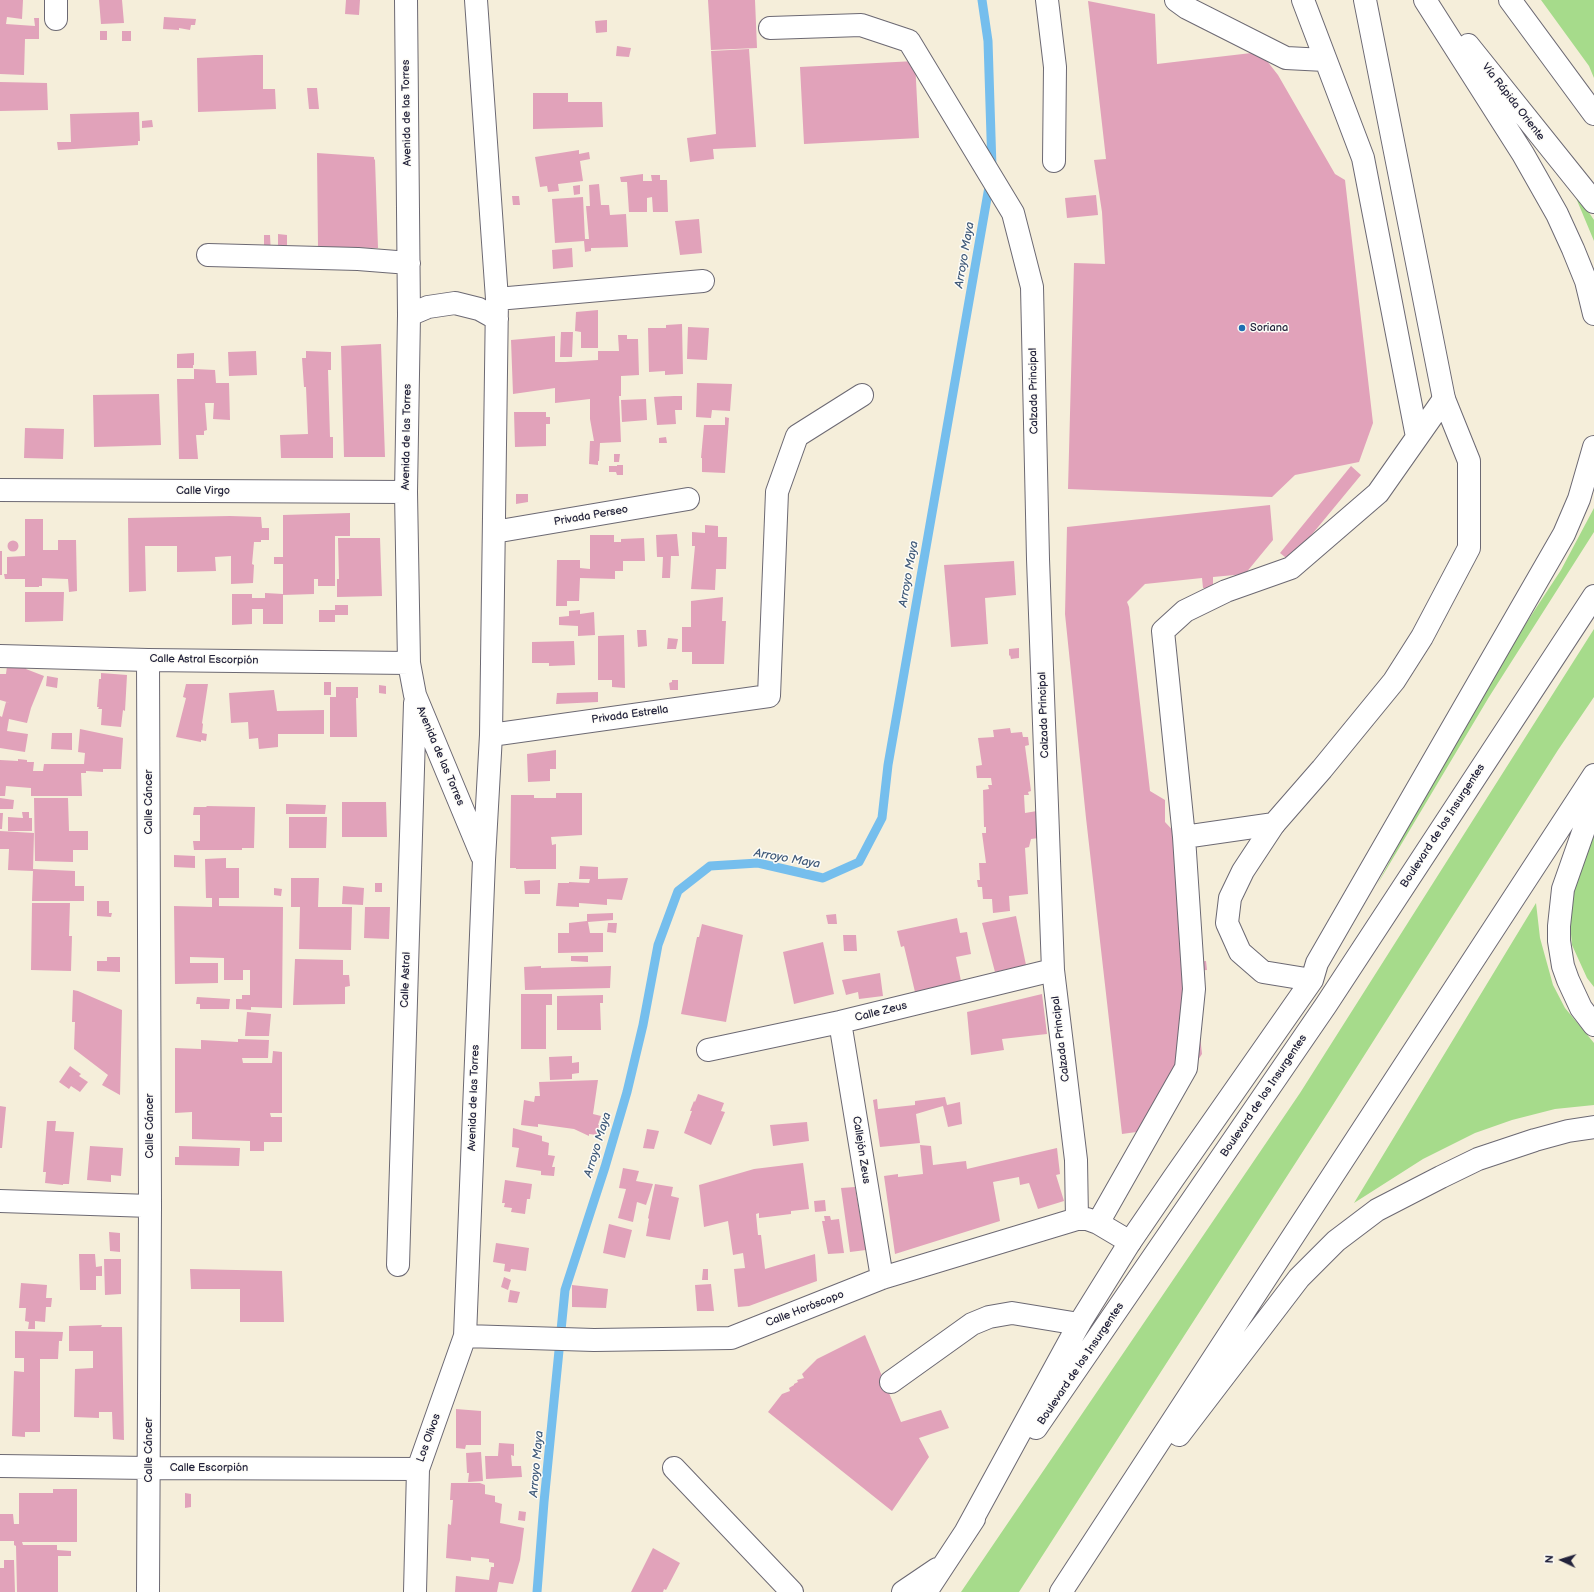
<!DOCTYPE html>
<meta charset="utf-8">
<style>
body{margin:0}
#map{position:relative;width:1594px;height:1592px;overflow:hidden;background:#f5eeda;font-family:"Balsamiq Sans",sans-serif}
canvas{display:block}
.north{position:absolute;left:1542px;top:1540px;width:40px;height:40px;-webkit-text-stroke:3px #fdfcf7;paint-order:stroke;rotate:274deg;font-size:11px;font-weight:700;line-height:16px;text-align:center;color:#22223b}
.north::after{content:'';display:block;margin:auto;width:14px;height:18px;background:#22223b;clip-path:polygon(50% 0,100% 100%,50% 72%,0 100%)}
</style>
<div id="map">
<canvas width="1594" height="1592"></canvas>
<div class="north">N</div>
</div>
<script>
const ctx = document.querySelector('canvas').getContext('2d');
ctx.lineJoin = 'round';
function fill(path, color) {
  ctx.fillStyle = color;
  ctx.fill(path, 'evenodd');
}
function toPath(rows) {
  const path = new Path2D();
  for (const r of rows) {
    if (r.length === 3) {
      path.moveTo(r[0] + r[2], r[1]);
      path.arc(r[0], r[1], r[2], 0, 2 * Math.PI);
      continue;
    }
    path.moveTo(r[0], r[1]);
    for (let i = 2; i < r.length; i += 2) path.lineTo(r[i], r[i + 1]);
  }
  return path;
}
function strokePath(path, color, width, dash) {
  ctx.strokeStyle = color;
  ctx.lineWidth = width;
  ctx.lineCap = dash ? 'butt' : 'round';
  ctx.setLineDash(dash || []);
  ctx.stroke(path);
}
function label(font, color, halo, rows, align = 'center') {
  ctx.font = font + ' "Balsamiq Sans",sans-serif';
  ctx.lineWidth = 3;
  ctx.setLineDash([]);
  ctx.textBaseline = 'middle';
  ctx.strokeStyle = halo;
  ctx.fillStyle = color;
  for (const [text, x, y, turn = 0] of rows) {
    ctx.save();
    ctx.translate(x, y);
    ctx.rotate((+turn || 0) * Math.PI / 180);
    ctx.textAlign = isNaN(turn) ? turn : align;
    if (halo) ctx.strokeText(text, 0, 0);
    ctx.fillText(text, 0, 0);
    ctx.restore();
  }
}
const green = toPath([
 [1541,0,1594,0,1594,78,1589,66],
 [1571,186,1594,220,1594,241],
 [1594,508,1594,532,1489,697,1377,885,1477,698,1561,570],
 [1594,629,1594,697,1558,750,1329,1111,1019,1592,961,1592,1300,1093],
 [1594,827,1594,987,1587,978,1572,945,1570,923,1571,892],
 [1536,903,1540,938,1553,985,1565,1008,1594,1043,1594,1105,1555,1109,1512,1120,1475,1133,1423,1159,1354,1203]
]);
const stream = toPath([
 [982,0,988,41,992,168],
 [537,1592,544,1502,565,1290,605,1167,627,1092,643,1025,658,945,678,891,710,866,758,863,823,878,859,862,882,818,888,765,990,181]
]);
const building = toPath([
 [0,0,23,0,22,19,7,17,6,24,35,26,34,18,39,18,39,39,25,39,24,75,0,74],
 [99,0,122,0,124,23,101,24],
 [346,0,360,0,359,15,345,14],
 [708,0,755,0,757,48,711,50],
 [1088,1,1155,14,1157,64,1260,52,1278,75,1335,174,1345,180,1373,423,1359,462,1295,475,1272,497,1068,489,1074,263,1105,264,1102,212,1094,160,1106,159],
 [164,17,196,19,195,25,191,25,190,30,179,28,179,30,163,29],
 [607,20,607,32,596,33,595,21],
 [100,31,107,31,107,40,100,40],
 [122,31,131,31,131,41,122,41],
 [617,46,631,48,629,57,616,56],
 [749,49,756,147,713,149,714,159,690,162,687,138,716,134,711,51],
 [255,55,263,55,263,89,275,89,276,109,198,112,197,58],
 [915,61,919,138,804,144,800,67],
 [0,82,47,83,48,110,0,111],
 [307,88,317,88,319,109,309,109],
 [533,93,568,93,568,102,602,102,603,127,533,129],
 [139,112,140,141,138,141,138,145,58,150,57,142,71,142,70,114],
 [152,120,153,127,142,128,142,121],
 [579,150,579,154,589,152,590,159,580,161,583,181,558,184,559,191,548,192,547,186,540,187,535,157],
 [317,153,374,157,374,159,375,160,378,248,318,247],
 [643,174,643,181,652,181,651,175,660,175,660,180,667,180,668,212,653,212,652,197,647,198,647,212,629,212,627,182,621,182,620,177],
 [599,184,601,205,609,205,610,215,626,214,628,247,591,248,591,251,585,252,584,241,555,243,552,199,583,197,585,239,589,239,586,206,590,206,589,185],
 [580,185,580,194,574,195,573,186],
 [1096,195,1098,215,1067,218,1065,198],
 [512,196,519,196,520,205,513,205],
 [699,219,702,253,680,255,675,221],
 [278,234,287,235,287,251,278,251],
 [264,235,270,235,271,255,264,255],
 [572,248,573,267,553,269,552,250],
 [598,310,598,348,581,348,581,332,575,331,576,312],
 [682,324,683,374,665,375,665,371,649,372,648,328,666,328,666,325],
 [688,327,709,328,707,360,687,359],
 [561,332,573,332,572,357,560,357],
 [618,335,627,335,627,339,638,339,639,375,621,376,621,396,619,396,621,442,600,443,599,461,598,461,598,465,589,464,590,441,594,441,590,419,590,399,555,403,555,388,513,394,511,340,555,336,555,362,565,362,598,360,598,351,619,351],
 [381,344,385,457,344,457,341,346],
 [256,351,257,375,229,376,228,352],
 [306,351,331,352,331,370,328,370,330,437,333,437,333,458,281,458,280,435,308,434,306,387,304,387,302,358,306,358],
 [194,353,194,365,193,365,193,368,177,368,177,354],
 [194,369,215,370,216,383,229,383,230,420,213,419,214,403,205,403,207,430,204,431,204,435,196,435,198,459,179,459,177,379,194,379],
 [697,383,732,384,730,411,712,410,711,418,696,417],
 [159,394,161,445,94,447,93,395],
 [674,396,682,396,682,410,675,410,676,424,657,425,654,397],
 [646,399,647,420,622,422,621,400],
 [514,412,546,412,546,417,550,417,550,424,546,424,546,446,515,447],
 [725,417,729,418,725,473,702,472,702,458,701,458,704,425,725,425],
 [25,428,64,429,63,459,24,458],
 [666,437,667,443,659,443,659,438],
 [614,454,620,454,619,462,614,462],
 [617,465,623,465,623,475,617,475,616,472,609,472,609,466,617,466],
 [1351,466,1361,475,1290,561,1280,553],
 [516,494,528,494,528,502,516,504],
 [1270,505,1273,540,1245,574,1213,577,1213,588,1203,588,1202,578,1145,584,1127,602,1129,607,1150,791,1165,800,1165,822,1179,837,1192,962,1206,961,1207,970,1193,971,1202,1054,1151,1130,1122,1134,1086,818,1065,614,1067,527],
 [350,513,350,536,335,536,335,586,318,586,318,579,314,579,314,594,283,595,283,564,274,564,274,557,283,557,283,515],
 [230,516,261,517,262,528,269,528,269,540,261,540,261,542,254,542,252,564,254,565,253,583,231,584,231,556,215,557,216,571,177,572,177,546,145,546,146,591,129,592,128,518],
 [25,519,43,519,43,550,58,550,58,540,76,540,77,591,69,592,68,579,42,578,42,586,39,586,39,587,25,587,25,579,5,579,4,574,7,574,7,557,25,556],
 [705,525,718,526,718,537,727,537,726,569,716,569,715,590,691,589,695,546,692,546,692,532,705,533],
 [677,534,679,556,671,556,670,578,662,578,663,557,657,557,656,535],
 [590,535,614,535,614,542,621,542,621,539,644,538,645,561,623,561,623,571,615,571,615,579,580,578,579,601,567,601,567,606,556,606,557,560,580,560,580,568,590,569],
 [338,538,380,538,382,596,337,597,337,579,339,579],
 [13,546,5.5],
 [0,551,2,551,2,575,0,575],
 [1014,561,1016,595,985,598,988,644,951,647,944,565],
 [25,592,64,592,63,621,25,622],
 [265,593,283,594,283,624,263,624,263,609,252,609,252,624,232,625,232,594,252,594,252,598,265,598],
 [723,597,722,621,726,621,724,664,692,664,692,652,682,652,682,627,691,627,691,601],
 [335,605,348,605,348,615,335,615,335,622,319,622,319,610,335,610],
 [580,610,580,614,594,612,595,635,578,636,578,626,559,625,559,617,569,616,569,611],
 [637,630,646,630,647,646,638,647],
 [624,635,625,688,612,687,612,680,598,680,598,636],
 [668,638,678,639,676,649,667,649],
 [574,641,575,665,549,666,549,663,532,663,532,642],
 [1019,648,1019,658,1011,659,1010,655,1009,656,1009,649],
 [7,666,27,667,26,669,44,676,31,708,27,723,9,719,7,731,28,734,25,752,0,748,0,716,2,717,6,702,10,703,0,700,0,674,6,674],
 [101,673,127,675,125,711,123,710,121,727,101,725,102,709,98,709,99,707,97,707,99,679,101,679],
 [47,676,58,678,57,688,46,686],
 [672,680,678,680,678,690,670,690,669,683,672,682],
 [324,682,331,682,331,695,324,695],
 [186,684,208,684,202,723,203,724,202,733,207,734,206,741,201,740,201,742,176,737,186,698,183,697],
 [379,685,386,686,386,694,379,693],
 [336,687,358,687,358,698,356,698,357,737,330,737,330,697,336,697],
 [274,690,277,711,324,710,324,734,278,734,278,747,259,749,258,738,249,739,248,722,231,723,229,693],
 [598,692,598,702,556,704,557,693],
 [1010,728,1011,733,1022,732,1023,737,1028,737,1029,745,1025,746,1031,791,1028,792,1029,795,1024,795,1025,813,1037,811,1039,838,1031,839,1029,847,1025,848,1028,894,1009,896,1010,911,993,913,992,899,983,899,982,887,978,887,977,880,980,880,979,863,986,863,982,833,986,833,986,827,984,827,983,790,989,789,988,785,992,785,991,778,977,778,976,766,982,765,978,738,994,737,993,730],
 [80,729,123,738,121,769,103,769,103,772,86,771,86,773,81,773,82,796,31,796,31,788,6,786,5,796,0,796,0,760,18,761,18,759,27,760,27,762,34,762,33,771,43,771,44,764,84,764,85,753,78,752],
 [52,733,72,733,72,750,51,749],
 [556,750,556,769,550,769,550,781,528,782,527,754],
 [556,793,582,793,582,835,551,837,552,845,556,844,556,869,516,869,516,868,510,868,511,795,534,795,534,798,556,798],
 [0,798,14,800,13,809,0,809],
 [34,798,68,798,69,831,88,831,88,850,73,850,73,862,35,861],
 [342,802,386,802,387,837,342,837],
 [286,804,326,805,325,814,286,814],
 [206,806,255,807,254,848,242,848,242,850,194,850,193,841,200,841,200,815,193,815,194,807,207,807],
 [22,812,29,812,29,818,32,818,32,831,8,831,8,817,23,818],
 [0,813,3,813,2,829,0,829],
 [289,817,327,817,326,848,289,848],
 [0,831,34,833,33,869,75,871,75,886,84,886,84,901,32,901,33,871,8,870,9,849,0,849],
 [174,855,195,856,195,868,174,867],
 [226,858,226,868,239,868,239,898,219,898,219,906,283,907,282,1008,251,1007,251,1010,236,1009,236,999,242,999,242,995,250,995,250,970,243,970,243,980,224,980,224,958,190,957,190,963,218,963,218,983,175,984,174,906,212,907,212,898,206,898,205,859],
 [580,866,598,867,598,879,628,878,622,900,607,899,607,905,579,903,579,907,556,906,558,883,569,883,569,882,589,883,590,879,579,879],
 [291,878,319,878,318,907,352,907,351,950,299,949,300,907,291,907],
 [540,880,540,894,525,894,524,881],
 [375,883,382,883,382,892,375,892],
 [343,886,364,888,363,905,342,904],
 [274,888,282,889,281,896,274,895],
 [97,901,109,901,109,913,112,913,111,917,97,916],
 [32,903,70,903,69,936,72,936,71,971,31,970],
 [365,907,390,907,389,939,364,938],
 [613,913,613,920,588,922,590,933,603,933,603,952,558,953,558,933,569,933,569,923,587,921,587,914],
 [836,914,837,924,828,924,826,915],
 [1016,916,1026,965,995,972,982,923],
 [957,918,960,933,967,932,971,954,956,957,961,981,915,992,904,946,901,947,897,931],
 [608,923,617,923,616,933,607,932],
 [702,924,743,935,726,1022,681,1014,697,937,699,937],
 [843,935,856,935,857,951,844,951],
 [823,942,834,994,794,1004,783,952],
 [571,956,588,956,588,962,571,961],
 [107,957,120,957,120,972,97,971,97,961,107,961],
 [295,959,343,960,343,975,349,975,350,986,345,987,345,1004,293,1005],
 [541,966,541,968,611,966,610,988,525,990,524,967],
 [880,973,883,996,859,999,858,992,846,995,842,980],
 [73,990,78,991,122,1010,120,1095,102,1085,108,1075,74,1049,75,1022,72,1022],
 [521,994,552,994,552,1005,546,1005,546,1049,521,1049],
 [1042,994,1047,1034,1002,1039,1004,1050,971,1055,967,1012],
 [603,995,603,1003,600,1003,601,1030,557,1030,557,996],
 [197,997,230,999,229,1009,200,1009,200,1004,196,1004],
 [247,1012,271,1014,269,1036,245,1036],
 [238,1039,269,1040,268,1058,242,1058,243,1063,272,1063,273,1051,282,1052,282,1113,270,1113,271,1117,282,1117,282,1142,264,1142,264,1151,250,1151,250,1141,192,1139,192,1112,175,1113,175,1048,201,1049,201,1040,238,1042],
 [572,1056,572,1063,579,1062,579,1073,572,1074,572,1079,550,1080,549,1057],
 [70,1066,81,1074,79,1076,88,1082,80,1092,71,1086,69,1089,59,1082],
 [598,1080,593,1114,601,1116,598,1125,599,1125,597,1135,589,1134,589,1136,574,1129,538,1124,538,1127,521,1125,524,1100,534,1102,535,1096,540,1096,539,1082],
 [698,1094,724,1103,721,1111,725,1112,711,1145,684,1133,692,1111,690,1111,694,1101,695,1102],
 [945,1097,947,1105,960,1102,962,1124,948,1127,943,1106,916,1114,920,1143,880,1147,873,1100,877,1099,878,1109,915,1105,915,1101],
 [0,1106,6,1107,2,1148,0,1148],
 [47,1121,56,1121,55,1131,74,1132,69,1184,63,1184,63,1185,45,1183,46,1172,43,1172],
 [807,1122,809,1141,773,1146,770,1125],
 [513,1128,542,1136,542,1141,549,1143,548,1155,555,1156,552,1167,555,1167,554,1176,541,1175,541,1171,516,1167,519,1148,512,1147],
 [647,1129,659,1131,654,1149,643,1148],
 [920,1145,931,1146,933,1165,966,1161,967,1169,1057,1148,1060,1174,1056,1175,1064,1201,1038,1209,1029,1183,1020,1185,1019,1177,993,1182,1000,1221,895,1254,884,1176,898,1174,898,1177,923,1174],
 [90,1146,123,1148,121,1176,111,1175,111,1182,87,1180],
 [179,1146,240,1148,239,1166,175,1165,175,1157,179,1157],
 [803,1163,809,1209,791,1211,791,1214,759,1218,759,1213,756,1214,758,1235,761,1235,765,1269,815,1254,817,1281,749,1306,738,1307,734,1269,745,1268,743,1253,733,1255,728,1221,704,1227,699,1185,754,1169],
 [623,1168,639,1171,636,1181,653,1184,646,1205,637,1202,633,1222,618,1218,626,1189,619,1188],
 [505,1180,532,1184,530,1199,527,1199,525,1214,511,1212,512,1208,504,1207,505,1203,502,1203],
 [655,1184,673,1187,671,1196,679,1198,670,1240,646,1236,649,1219,648,1218],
 [855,1187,866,1250,850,1252,841,1188],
 [825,1200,826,1211,815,1212,814,1201],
 [824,1216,830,1216,831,1220,839,1219,844,1253,828,1254,822,1221,825,1221],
 [609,1224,632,1230,625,1258,603,1253],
 [109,1232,120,1233,120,1252,110,1251],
 [496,1243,529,1248,526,1271,511,1269,510,1272,504,1271,505,1264,493,1262],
 [79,1254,95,1254,96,1267,102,1266,102,1276,96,1276,96,1290,80,1290],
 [104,1259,121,1259,121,1294,105,1295],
 [190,1269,282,1271,284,1322,240,1322,240,1289,191,1289],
 [703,1269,708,1269,708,1280,702,1280],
 [504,1277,511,1280,508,1290,501,1287],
 [21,1283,47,1285,46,1298,52,1298,51,1307,46,1307,45,1322,35,1321,35,1329,28,1329,29,1322,25,1321,26,1308,19,1308],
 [711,1284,714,1311,697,1311,695,1285],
 [572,1285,608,1289,606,1308,572,1307],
 [510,1290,520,1292,517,1303,508,1302],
 [102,1325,101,1327,122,1327,124,1440,113,1439,112,1412,99,1412,99,1418,74,1417,75,1369,93,1368,93,1351,69,1351,69,1326],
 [15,1331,63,1332,62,1341,59,1341,58,1359,40,1359,40,1432,25,1432,25,1437,12,1436,14,1371,24,1372,24,1358,15,1358],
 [865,1335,901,1422,941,1410,949,1428,919,1438,929,1457,892,1511,768,1412,782,1394,790,1391,789,1388,794,1385,794,1384,798,1382,797,1380,804,1378,802,1374,817,1359],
 [456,1409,481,1411,481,1445,466,1445,465,1449,456,1448],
 [499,1443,514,1444,514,1456,511,1455,512,1466,521,1466,522,1477,486,1479,485,1456,498,1456],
 [481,1452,483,1481,468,1482,469,1473,467,1473,466,1453],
 [451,1483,480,1483,485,1485,485,1494,495,1496,495,1502,502,1504,500,1523,524,1528,520,1560,513,1584,499,1582,497,1592,455,1592,456,1576,489,1580,491,1567,494,1567,494,1563,489,1562,489,1559,471,1557,471,1561,446,1558,448,1524,451,1525,453,1500,450,1500],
 [53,1489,77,1489,77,1542,22,1542,23,1545,57,1545,57,1550,71,1551,71,1556,58,1556,58,1592,17,1592,16,1546,14,1545,14,1541,0,1541,0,1514,13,1514,14,1524,19,1524,19,1493,53,1493],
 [185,1493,191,1494,191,1507,185,1508],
 [519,1511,526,1512,525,1521,518,1520],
 [653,1548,680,1563,666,1590,664,1589,663,1592,631,1592],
 [4,1560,14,1560,15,1592,0,1592,0,1568,4,1568]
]);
const minor = toPath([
 [56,0,56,19],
 [406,0,409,315,406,492,409,663,415,695,482,856],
 [1047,0,1055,67,1054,161],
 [1176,0,1187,8,1286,58,1325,60],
 [1303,0,1363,158,1417,437],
 [770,28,861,25,909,41,1013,213,1032,287,1038,559,1053,970,1076,1160,1077,1219],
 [208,255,358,259,409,263],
 [497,299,703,281],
 [409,315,428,307,455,303,479,309,497,319],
 [0,490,406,492],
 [494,532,688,499],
 [0,656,148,660,409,663],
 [491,735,769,696,777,492,797,436,862,395],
 [1184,837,1274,824,1322,769,1394,681,1422,637,1469,548,1469,461,1444,399],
 [840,1022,882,1278],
 [708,1050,840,1022,1053,970],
 [0,1201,150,1206],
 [1098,1223,1186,1068,1194,989,1184,837,1163,631,1185,611,1226,591,1291,568,1378,493,1444,399],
 [398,1265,415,703],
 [465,1336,594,1340,731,1338,882,1278,1077,1219,1087,1219,1098,1223,1130,1242],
 [891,1382,972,1324,989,1317,1012,1313,1079,1324],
 [0,1466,149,1468,418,1469],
 [674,1468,792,1592],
 [148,1592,150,1206,148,660],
 [415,1592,418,1469,465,1336,484,860,491,735,497,299,476,0]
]);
const highway = toPath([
 [1365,0,1444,399],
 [1425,0,1523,154,1557,214,1573,249,1586,281,1594,314],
 [1510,0,1594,114],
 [1468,45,1594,202],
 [1594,801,1563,889,1559,926,1559,941,1563,966,1568,980,1581,1008,1594,1025],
 [1274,824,1243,871,1230,898,1227,923,1240,952,1263,972,1312,980],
 [1036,1428,1326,1005,1594,596],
 [1179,1435,1299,1278,1336,1241,1377,1210,1441,1177,1478,1159,1535,1140,1568,1131,1594,1127],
 [966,1531,1079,1324,1130,1242,1173,1179,1312,980,1317,963,1564,534,1579,499,1594,447],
 [903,1592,937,1569],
 [926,1592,974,1519],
 [1061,1592,1594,775]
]);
const markers = [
 [1242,328,4,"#1f6fb2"]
];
const streetNames = [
 ["Vía Rápida Oriente",1513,102,52],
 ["Avenida de las Torres",407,113,-91],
 ["Calzada Principal",1034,391,-91],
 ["Avenida de las Torres",407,437,-89],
 ["Calle Virgo",203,491],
 ["Privada Perseo",591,516,-10],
 ["Calle Astral Escorpión",204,660,1],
 ["Privada Estrella",630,715,-8],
 ["Calzada Principal",1044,715,-92],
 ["Avenida de las Torres",440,756,67],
 ["Calle Cáncer",149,802,-90],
 ["Boulevard de los Insurgentes",1443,826,-57],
 ["Calle Astral",406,980,-88],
 ["Calle Zeus",881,1012,-14],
 ["Calzada Principal",1061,1039,-97],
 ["Boulevard de los Insurgentes",1264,1096,-56],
 ["Avenida de las Torres",474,1098,-88],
 ["Calle Cáncer",150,1126,-90],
 ["Callejón Zeus",861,1150,81],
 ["Calle Horóscopo",805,1309,-21],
 ["Boulevard de los Insurgentes",1081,1364,-56],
 ["Los Olivos",429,1438,-70],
 ["Calle Cáncer",149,1450,-90],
 ["Calle Escorpión",209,1468]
];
const poiNames = [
 ["Soriana",1250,328]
];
const waterNames = [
 ["Arroyo Maya",965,255,-80],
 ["Arroyo Maya",909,574,-80],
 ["Arroyo Maya",787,859,10],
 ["Arroyo Maya",598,1145,-73],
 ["Arroyo Maya",537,1464,-85]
];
fill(green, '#a6db8b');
strokePath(stream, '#75beed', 9);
fill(building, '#e1a2ba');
strokePath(minor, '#6c6973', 24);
strokePath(highway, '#6c6973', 24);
strokePath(minor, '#fff', 22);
strokePath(highway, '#fff', 22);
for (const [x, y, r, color] of markers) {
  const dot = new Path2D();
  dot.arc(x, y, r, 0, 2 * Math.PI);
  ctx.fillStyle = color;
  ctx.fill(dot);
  strokePath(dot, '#fdfcf7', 1.5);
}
label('11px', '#22223b', '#fdfcf7', streetNames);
label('11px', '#22223b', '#fdfcf7', poiNames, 'left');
label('italic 12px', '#3f5979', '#fdfcf7', waterNames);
</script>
